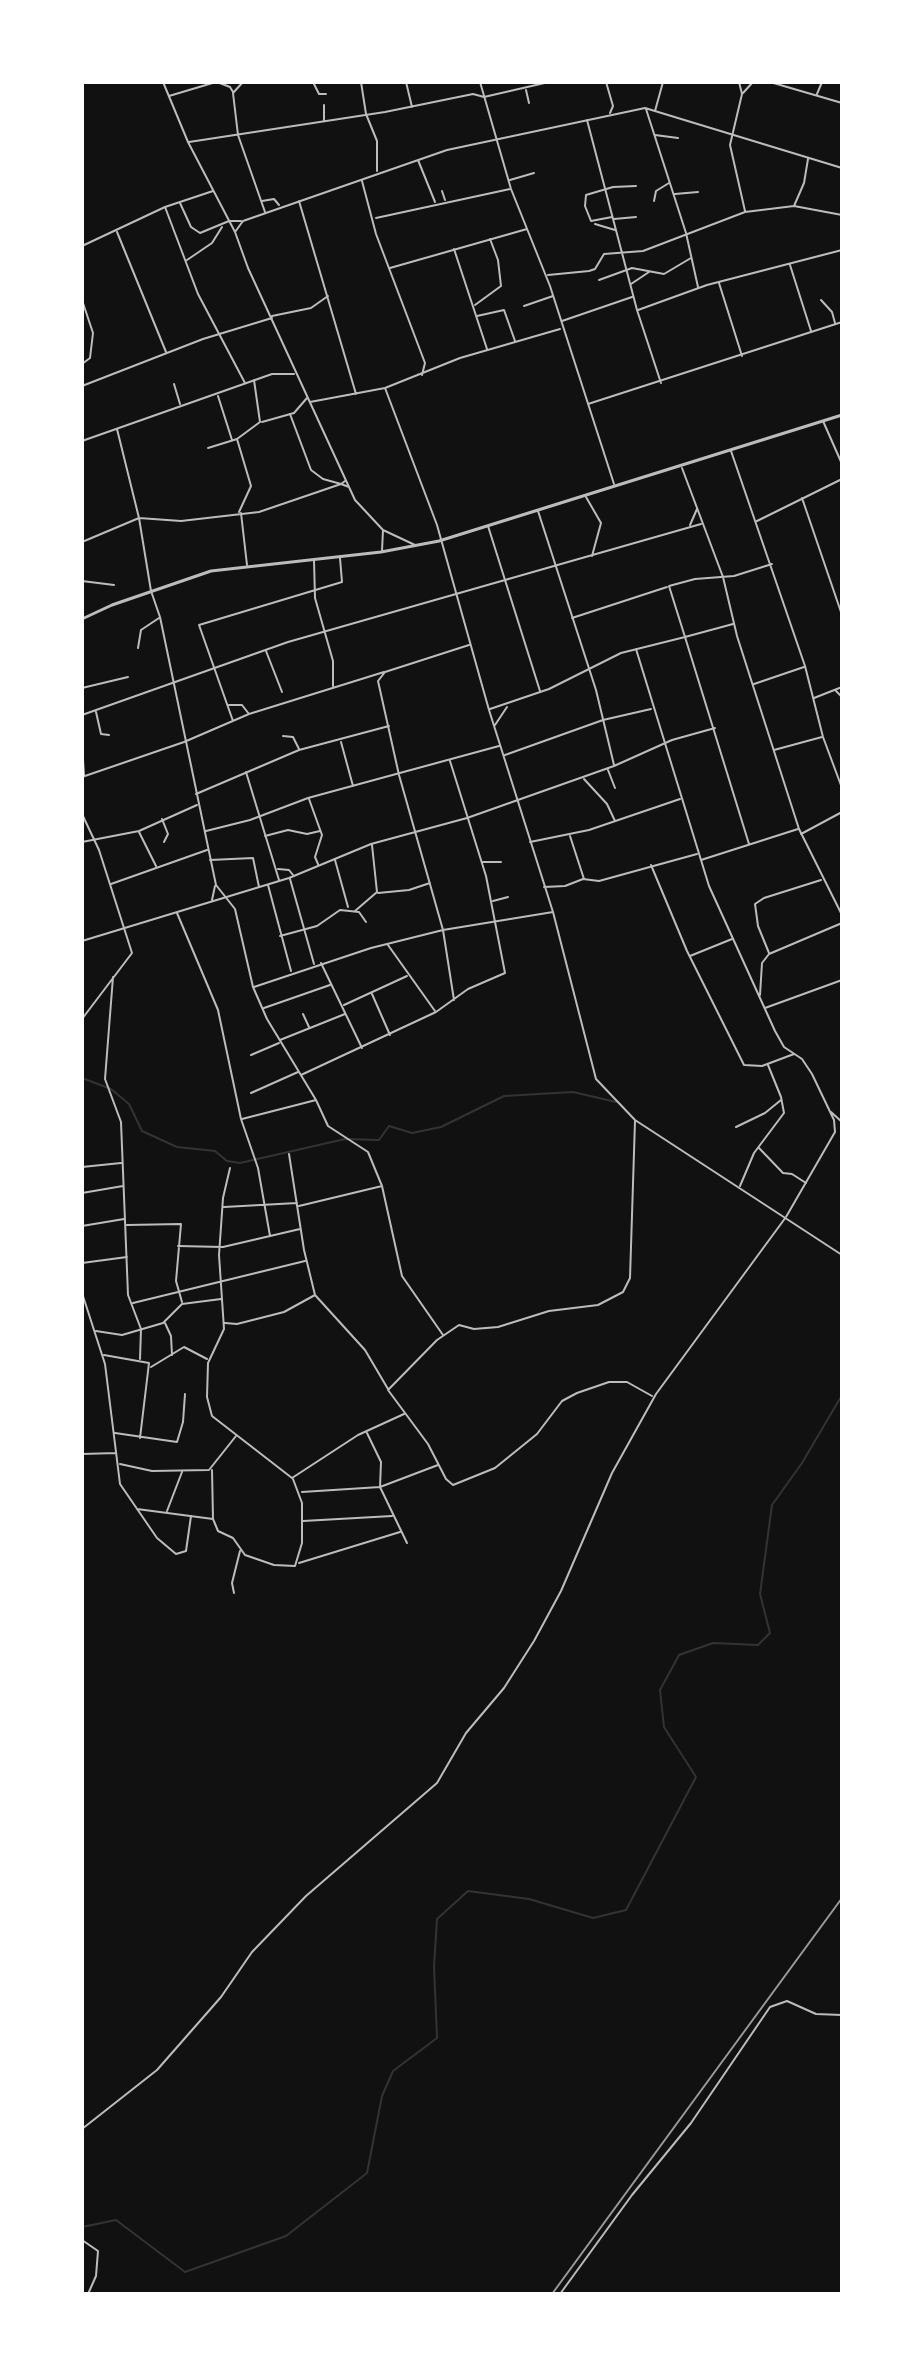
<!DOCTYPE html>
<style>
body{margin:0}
#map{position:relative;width:924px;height:2376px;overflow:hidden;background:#111;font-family:"Sofia Sans Condensed",sans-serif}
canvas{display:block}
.frame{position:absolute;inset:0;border:84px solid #fff;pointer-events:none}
</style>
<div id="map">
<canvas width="924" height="2376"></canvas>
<div class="frame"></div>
</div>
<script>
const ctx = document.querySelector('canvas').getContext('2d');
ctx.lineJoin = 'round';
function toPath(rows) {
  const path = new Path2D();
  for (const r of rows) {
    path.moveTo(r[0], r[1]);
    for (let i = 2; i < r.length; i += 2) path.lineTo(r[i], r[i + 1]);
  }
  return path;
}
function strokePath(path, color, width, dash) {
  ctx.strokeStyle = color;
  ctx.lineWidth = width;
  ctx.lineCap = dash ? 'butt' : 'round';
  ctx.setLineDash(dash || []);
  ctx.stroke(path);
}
const stream = toPath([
 [82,1078,111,1089,129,1104,142,1131,177,1147,215,1151,227,1161,240,1163,345,1139,379,1140,389,1126,412,1133,441,1127,504,1096,573,1092,616,1102],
 [82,2227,116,2220,185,2272,286,2236,367,2173,382,2096,393,2071,437,2038,434,1966,437,1919,468,1891,529,1899,593,1918,626,1910,696,1777,664,1727,660,1690,679,1655,713,1643,758,1645,770,1633,760,1594,772,1505,802,1463,842,1395]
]);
const minor = toPath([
 [163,82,188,142,235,232,248,268,355,500,383,530,415,545],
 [217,82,230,87,233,92],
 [243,82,233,93,238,135,265,212],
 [313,82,319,94,326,94],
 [361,82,366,114,377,141,377,171],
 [406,82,412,107],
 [480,82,511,189,550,286,614,484],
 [606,82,613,106,610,113],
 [739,82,742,94,730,145,745,211],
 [770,82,842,103],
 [526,90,529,103],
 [743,93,753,82],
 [817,94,822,82],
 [169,96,216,82],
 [646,109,686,233,698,287],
 [655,111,663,82],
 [324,120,324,105],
 [587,120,637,310,661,383],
 [655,135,678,138],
 [189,142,385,112,473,94,484,97,549,82],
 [418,160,435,202],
 [510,180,534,173],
 [362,181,376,234,425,363,422,375],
 [442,191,445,200],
 [675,194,698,192],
 [262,201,274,199,279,205],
 [299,201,356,394],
 [654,201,656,191,669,183],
 [180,203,191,227,200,233,229,221,241,221],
 [794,206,804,183,808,159],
 [165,207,198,294,245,383],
 [612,217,591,221,585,206,586,195,613,187,636,186],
 [376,218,510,189],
 [614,219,636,217],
 [595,224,615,230],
 [117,232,166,352],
 [235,232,243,221,447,150,645,108,842,168],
 [82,246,165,207,213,191],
 [454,249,487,349],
 [187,260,212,243,222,227],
 [790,265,811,331],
 [390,268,527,229],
 [548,275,589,271,595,269,604,254,643,251,745,212,794,206,842,215],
 [599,280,632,268,664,274,691,258],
 [719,283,742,356],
 [631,284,649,272],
 [82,300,93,333,90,358,82,364],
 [821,300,832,312,835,323],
 [475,305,501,286,498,260,490,239],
 [524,306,553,296],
 [638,310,707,285,842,250],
 [272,316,311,308,328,296],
 [477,316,504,310,515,341],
 [562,321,632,297],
 [174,384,180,404],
 [82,386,203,339,272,318],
 [385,388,437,525,489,710,553,912,596,1079,635,1120,842,1255],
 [218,396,232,440],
 [310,402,385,388,460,358,560,329],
 [588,404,842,322],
 [290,414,311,470,323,479,341,484,345,481],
 [823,421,842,464],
 [262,422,294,413,307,398],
 [117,429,139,518,151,591,160,617,216,885,235,909,253,987,267,1019,316,1100,328,1126,368,1152,382,1186,402,1276,443,1335],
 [82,441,272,374,294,374],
 [208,448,237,439],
 [731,451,805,666,823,737,842,788],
 [682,468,723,577,737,636,799,829,842,915],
 [586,497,601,523,592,556],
 [802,498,842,615],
 [538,511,596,690,614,765],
 [239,512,251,486,237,439,260,422,254,380],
 [241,513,247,565],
 [757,521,842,479],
 [690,525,697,509],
 [488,526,540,691],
 [82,542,139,518,181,521,259,512,341,484,349,487],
 [382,551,383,530],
 [314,560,315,598,333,661,333,686],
 [82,581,114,585],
 [572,618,667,587],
 [733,624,685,637,749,844],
 [138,648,141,630,159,618],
 [266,651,282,692],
 [754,684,804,667],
 [82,688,128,677],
 [836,691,842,697],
 [814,698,842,687],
 [229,705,242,705,249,714],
 [490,709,549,689,621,653,685,637,669,586,695,579,734,576,772,564],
 [96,712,101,734,109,735],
 [82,715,288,642,701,524],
 [233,721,199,625,342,582,340,558],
 [495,725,507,707],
 [283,736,293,737,299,749],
 [341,742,353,786],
 [82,744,84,775],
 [774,750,822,737],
 [505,755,603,720,651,709],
 [608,770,615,788],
 [246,772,279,880],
 [82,777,184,742,249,714,384,672],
 [584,779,607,804,615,821],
 [196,794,299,750,389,726],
 [309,799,322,835,315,857,318,864],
 [82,814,99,850,132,953,82,1019],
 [162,819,168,834,164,842],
 [206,831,250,820,308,798,499,746],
 [139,832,156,866],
 [801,834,842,812],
 [265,836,288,830,307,834,320,831],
 [570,836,584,879],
 [82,842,139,831,197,805],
 [530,842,589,830,680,799],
 [210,860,253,858,259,887],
 [335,860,348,907],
 [701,860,798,829],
 [483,862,501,862],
 [651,865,687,951,744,1065,762,1066,794,1054],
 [278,869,289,870,293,875],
 [290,879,314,964],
 [111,884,207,850],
 [268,885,291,971],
 [544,887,565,886,583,879,599,881,697,854],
 [378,893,409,890,430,883],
 [212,900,215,886],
 [493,901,508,897],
 [355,911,377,892,372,845],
 [177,913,218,1010,241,1119,258,1168,270,1236],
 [280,936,317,926,340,910,359,912,366,922],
 [82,941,289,878,371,844,467,818,614,766,672,740,715,728],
 [388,945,435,1011],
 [769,953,758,926,755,904,764,898,821,880],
 [690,956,732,939],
 [321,963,362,1048],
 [113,977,105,1079,121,1122,128,1295,141,1329,140,1359],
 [254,987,371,948,443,930,553,912],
 [372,994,390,1035],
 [760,995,762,963,769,954,842,923],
 [454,1000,443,930,399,775,378,681,385,672,469,645],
 [344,1005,407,976],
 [264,1008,330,985],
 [765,1008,842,980],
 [303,1014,309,1027],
 [280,1040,345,1014],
 [251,1055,279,1043],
 [301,1075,436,1012,468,989,505,973,486,876,450,761],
 [251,1093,298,1072],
 [831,1112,842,1122],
 [242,1119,316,1100],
 [635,1121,630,1278,623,1292,598,1305,549,1311,498,1327,474,1329,459,1325,437,1340,388,1390,428,1444,446,1479,453,1485,495,1468,537,1434,562,1401,577,1393,609,1382,627,1382,652,1396],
 [736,1127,765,1113,781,1100],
 [759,1148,783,1173,792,1174,806,1183],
 [289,1154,304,1250,315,1295,365,1350,388,1389],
 [82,1167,121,1163],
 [230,1168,223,1198,219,1255,224,1329,208,1363,207,1397,212,1416,292,1478,358,1435,404,1414],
 [740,1186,754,1153,784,1113,781,1097,768,1065],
 [82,1193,123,1186],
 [299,1206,382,1186],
 [224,1207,297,1203],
 [127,1225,181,1224,176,1281,182,1302],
 [82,1226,124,1219],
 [178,1246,223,1247,300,1229],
 [82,1263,127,1257],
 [82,1293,105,1364,120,1484,157,1538,176,1554,186,1551,191,1516],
 [133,1303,305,1261],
 [165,1323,171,1336,172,1355],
 [225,1323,237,1324,284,1312,315,1295],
 [96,1331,122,1335,163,1323,182,1304,221,1299],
 [104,1355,149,1363,140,1438],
 [151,1367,184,1347,207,1359],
 [115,1433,177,1442,183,1422,185,1394],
 [367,1433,381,1462,380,1487,407,1543],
 [82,1454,116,1453],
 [120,1464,152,1471,209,1470,236,1436],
 [302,1492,380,1487,438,1465],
 [137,1509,213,1519,212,1470],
 [167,1511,182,1472],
 [213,1519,218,1531,233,1538,245,1555,274,1565,295,1566,302,1543,302,1503,293,1479],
 [303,1521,392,1516],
 [299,1563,400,1532],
 [234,1593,232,1583,240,1551],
 [82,2129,157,2070,221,1997,252,1952,306,1896,437,1783,466,1733,504,1688,534,1641,561,1591,612,1473,656,1394,786,1217,835,1132,834,1120,812,1074,802,1059,784,1047,775,1031,709,886,636,649],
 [82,2240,98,2251,96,2276,88,2294],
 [560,2294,632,2195,691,2123,770,2007,787,2001,816,2014,842,2015]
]);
const tertiary = toPath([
 [82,619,112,605,211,571,381,552,439,541,842,415]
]);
const rail = toPath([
 [552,2294,842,1898]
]);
strokePath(stream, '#333', 2);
strokePath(minor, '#bcbcbc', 2);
strokePath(tertiary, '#bcbcbc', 3);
strokePath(rail, '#9a9a9a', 2);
</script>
